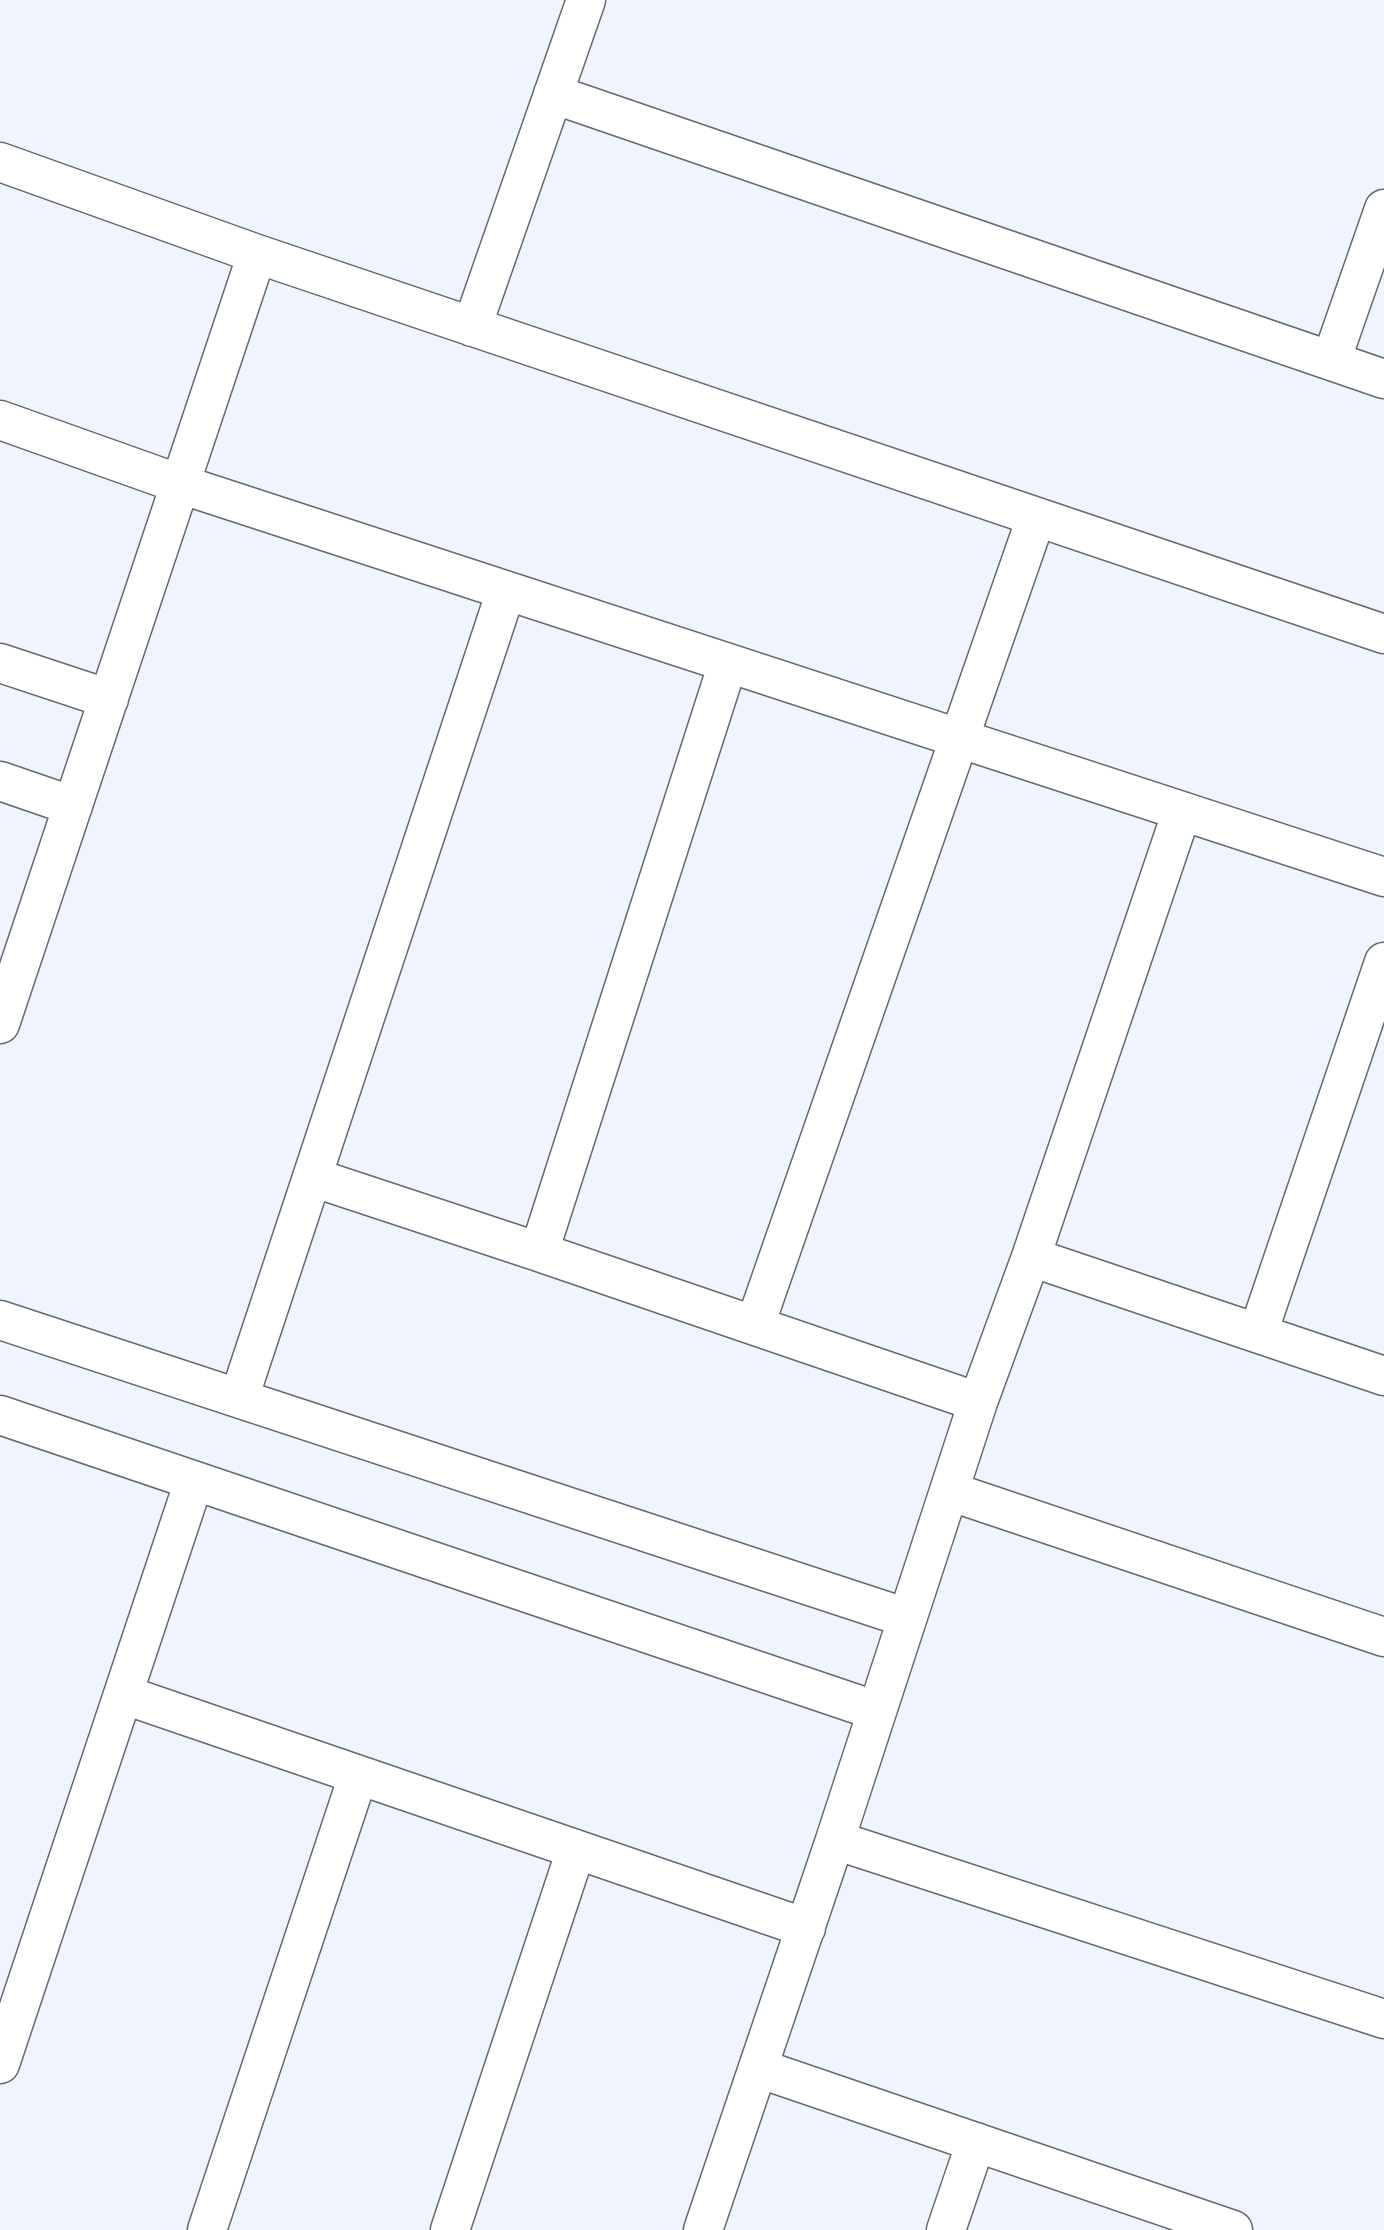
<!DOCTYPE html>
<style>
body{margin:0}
canvas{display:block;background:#f0f5fd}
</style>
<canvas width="1384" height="2230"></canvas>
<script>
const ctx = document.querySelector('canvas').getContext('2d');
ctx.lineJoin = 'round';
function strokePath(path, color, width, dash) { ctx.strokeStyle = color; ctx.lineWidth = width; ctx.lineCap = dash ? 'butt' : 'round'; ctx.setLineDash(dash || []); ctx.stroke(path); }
const minor = new Path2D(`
 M553 94 1384 379
 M0 162 257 254 1384 634
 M472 327 586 0
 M1331 361 1384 209
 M0 420 180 484 1384 877
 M0 663 109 699
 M728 663 539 1252 978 1402
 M0 781 73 806
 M1182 811 1031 1257 1384 1376
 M0 1024 257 254
 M312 1177 539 1252
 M1031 1257 978 1402 835 1840 1384 2019
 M0 1320 907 1618
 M755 1325 1036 518
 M1258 1333 1384 962
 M239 1398 506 591
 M0 1415 877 1711
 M949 1491 1384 1637
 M125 1695 806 1928
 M0 2064 194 1481
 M758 2068 1233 2230
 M207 2230 358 1776
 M450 2230 576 1850
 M703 2230 835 1840
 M946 2230 976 2142`);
strokePath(minor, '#646a72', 41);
strokePath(minor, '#fff', 38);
</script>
